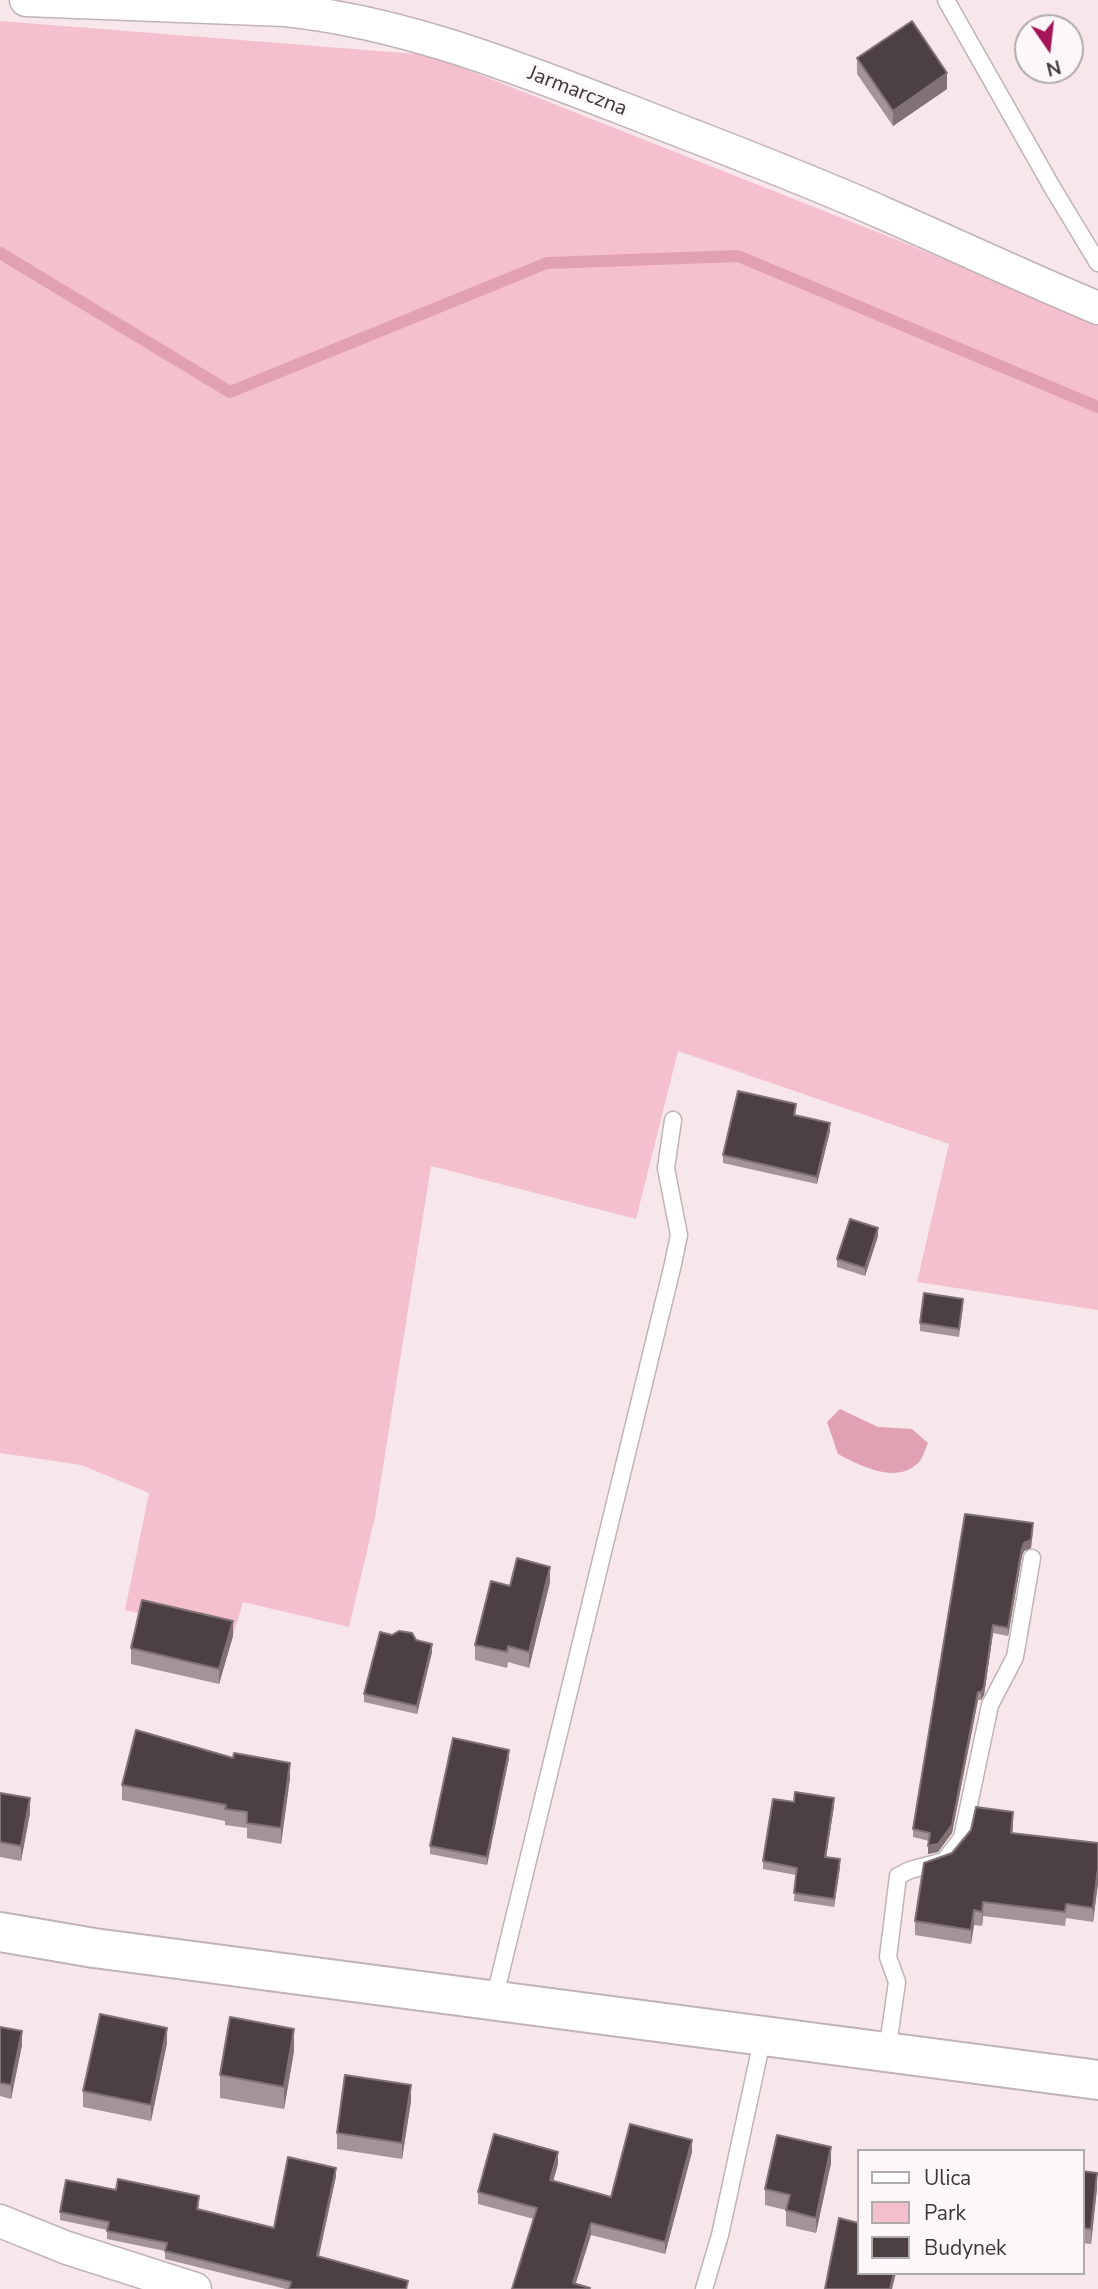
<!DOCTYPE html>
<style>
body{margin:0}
#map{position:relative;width:1098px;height:2289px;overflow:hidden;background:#f7e7eb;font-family:"Nunito Sans",sans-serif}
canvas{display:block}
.legend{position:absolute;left:857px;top:2149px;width:228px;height:126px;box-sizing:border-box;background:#fef7f9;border:2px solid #b1aaac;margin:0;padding:9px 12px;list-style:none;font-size:21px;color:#3d3738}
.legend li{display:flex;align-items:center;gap:14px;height:35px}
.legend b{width:35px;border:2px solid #b1aaac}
.north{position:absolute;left:1014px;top:14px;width:70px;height:70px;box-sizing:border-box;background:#fef7f9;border:2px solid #b1aaac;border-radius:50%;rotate:166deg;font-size:19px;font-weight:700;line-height:28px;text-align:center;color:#3d3738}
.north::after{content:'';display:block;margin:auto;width:24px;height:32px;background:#a41456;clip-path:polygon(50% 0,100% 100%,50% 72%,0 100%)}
</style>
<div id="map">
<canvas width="1098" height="2289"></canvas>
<ul class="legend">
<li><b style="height:9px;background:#fff"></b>Ulica</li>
<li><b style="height:19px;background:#f4c0ce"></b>Park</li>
<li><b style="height:19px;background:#4d4043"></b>Budynek</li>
</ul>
<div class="north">N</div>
</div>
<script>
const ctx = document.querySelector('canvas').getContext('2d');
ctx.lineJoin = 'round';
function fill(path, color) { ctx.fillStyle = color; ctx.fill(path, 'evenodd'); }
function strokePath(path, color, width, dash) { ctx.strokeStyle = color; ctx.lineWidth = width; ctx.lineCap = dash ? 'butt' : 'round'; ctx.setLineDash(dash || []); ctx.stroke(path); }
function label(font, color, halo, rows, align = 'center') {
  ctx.font = font + ' "Nunito Sans",sans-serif'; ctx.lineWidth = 7; ctx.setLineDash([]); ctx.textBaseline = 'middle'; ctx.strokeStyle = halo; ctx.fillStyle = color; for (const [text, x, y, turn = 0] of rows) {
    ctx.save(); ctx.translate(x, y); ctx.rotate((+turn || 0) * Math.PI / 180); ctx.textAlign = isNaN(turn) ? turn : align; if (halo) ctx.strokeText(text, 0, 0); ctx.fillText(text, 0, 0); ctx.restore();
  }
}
fill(new Path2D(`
 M0 21 430 55 900 241 1098 324V1310L917 1282 949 1144 678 1051 636 1219 431 1166 375 1517 349 1627 243 1602 233 1636 125 1610 149 1493 81 1465 0 1453Z`), '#f4c0ce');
fill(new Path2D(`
 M840 1409 878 1427 912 1429 928 1443C925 1449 923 1459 918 1463 896 1485 859 1465 838 1454L827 1422Z`), '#e2a1b3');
strokePath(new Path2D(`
 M0 253 230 392 547 263 738 256 1098 407`), '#e2a1b3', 12);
const lane = new Path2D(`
 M946 0 1052 187 1098 263
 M494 2000 673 1264 679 1235 666 1168 673 1120
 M887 2052 897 1982 888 1957 898 1876 910 1870 944 1861 962 1838 990 1705 1015 1657 1032 1558
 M704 2289 720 2235 763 2036`);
const street = new Path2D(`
 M26 0 285 10C401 22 510 65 619 107 708 142 798 175 885 214 956 245 1026 278 1098 308
 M0 2221 67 2248 195 2289`);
const secondary = new Path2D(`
 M0 1932 94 1948 1098 2080`);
strokePath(lane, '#c1b2b6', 19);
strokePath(street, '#c1b2b6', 35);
strokePath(secondary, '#c1b2b6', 42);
strokePath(lane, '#fff', 16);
strokePath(street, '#fff', 32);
strokePath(secondary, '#fff', 38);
fill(new Path2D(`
 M857 58 947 89 893 126 857 74Z
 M796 1112 795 1115 830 1131 817 1184 723 1163V1155Z
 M878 1236 865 1276 837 1267V1259Z
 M963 1307 959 1337 920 1331V1323Z
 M965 1514 1033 1531 1031 1548 1024 1551 1022 1556 1008 1636 993 1633 984 1695 981 1700H978L952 1833 938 1852 928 1854 929 1841 913 1837V1829Z
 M550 1582 529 1668 508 1662 507 1668 475 1660V1645L510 1586Z
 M392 1635 416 1640 432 1652 417 1714 364 1702V1694Z
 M233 1636 219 1684 131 1664V1648Z
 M509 1758 487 1865 430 1854V1846Z
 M290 1778 281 1844 247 1838V1828L225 1825V1821L122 1800V1785Z
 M0 1793 30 1813 21 1861 0 1857Z
 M794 1802 834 1806 826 1857 840 1867 834 1907 794 1901 796 1875 763 1869V1861Z
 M1013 1826 1012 1833 1098 1843V1883L1093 1922 1066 1918 1065 1926 983 1916 982 1926 974 1925 971 1944 915 1935V1921L952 1853Z
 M0 2027 22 2045 11 2099 0 2096Z
 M167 2043 151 2121 83 2107V2091Z
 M294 2051 284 2109 220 2098V2075Z
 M411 2101 402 2159 337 2149V2133Z
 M692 2152 665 2254 591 2235 512 2289 534 2219 478 2204V2192L558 2164 553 2181 611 2197Z
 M831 2163 816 2233 786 2226V2210L765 2205V2189Z
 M1082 2171 1097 2188 1091 2244 1082 2243Z
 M336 2176 319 2256 408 2289H286L165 2259V2251L107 2239V2230L60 2220V2212L116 2190 199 2204 198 2209 274 2228Z`), '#a29497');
fill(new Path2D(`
 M947 73V89L893 126V111Z
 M830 1123V1131L817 1184V1177Z
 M878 1228V1236L865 1276V1268Z
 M1033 1523 1031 1548 1024 1551 1022 1556 1008 1636V1628L1022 1548Z
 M550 1567V1582L529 1668V1652Z
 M233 1621V1636L219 1684V1669Z
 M993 1625V1633L984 1695 981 1700V1692Z
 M432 1644V1652L417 1714V1706Z
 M978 1692V1700L952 1833 938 1852 928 1854V1846Z
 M509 1750V1758L487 1865V1857Z
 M290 1763V1778L281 1844V1828Z
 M30 1798V1813L21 1861V1846Z
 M834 1798V1806L825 1865V1857Z
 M1013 1812V1826L1011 1847V1833Z
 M840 1859V1867L834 1907V1899Z
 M1098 1868V1883L1093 1922V1908Z
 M983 1902V1916L982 1926V1912Z
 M974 1910V1925L971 1944V1930Z
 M167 2028V2043L151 2121V2105Z
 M294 2029V2051L284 2109V2087Z
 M22 2031V2045L11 2099V2085Z
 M411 2085V2101L402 2159V2143Z
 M692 2140V2152L665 2254V2242Z
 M831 2147V2163L816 2233V2218Z
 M558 2152V2164L550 2192V2180Z
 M336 2168V2176L317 2264V2256Z
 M1097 2173V2188L1091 2244V2229Z
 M591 2223V2235L574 2289 573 2283Z
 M894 2273H896L892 2289H890Z`), '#807275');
const building = new Path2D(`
 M912 21 947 73 893 111 857 58Z
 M738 1091 796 1104 794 1115 830 1123 817 1177 723 1155Z
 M850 1219 878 1228 865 1268 837 1259Z
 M924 1293 963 1299 959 1329 920 1323Z
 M965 1514 1033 1523 1031 1540 1024 1543 1022 1548 1008 1628 993 1625 984 1687 981 1692H978L952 1825 938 1844 928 1846 930 1833 913 1829Z
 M517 1558 550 1567 529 1652 508 1646 507 1652 475 1645 491 1581 510 1586Z
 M142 1600 233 1621 219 1669 131 1648Z
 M399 1631 412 1633 416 1640 432 1644 417 1706 364 1694 380 1632 392 1635Z
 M136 1730 233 1758 234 1753 290 1763 281 1828 247 1823V1812L225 1809 226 1805 122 1785Z
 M453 1738 509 1750 487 1857 430 1846Z
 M795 1792 834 1798 825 1857 840 1859 834 1899 794 1893 797 1868 763 1861 773 1799 794 1802Z
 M0 1793 30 1798 21 1846 0 1842Z
 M976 1807 1013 1812 1011 1833 1098 1843V1868L1093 1908 1066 1904 1065 1912 983 1902 982 1912 974 1910 971 1930 915 1921 924 1863 952 1853 971 1830Z
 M100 2014 167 2028 151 2105 83 2091Z
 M230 2017 294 2029 284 2087 220 2075Z
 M0 2027 22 2031 11 2085 0 2083Z
 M345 2075 411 2085 402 2143 337 2133Z
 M630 2124 692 2140 665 2242 591 2223 573 2283 590 2288 589 2289H512L537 2208 478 2192 494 2134 558 2152 550 2180 611 2197Z
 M777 2135 831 2147 816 2218 786 2210 790 2195 765 2189Z
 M288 2157 336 2168 317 2256 408 2281 406 2289H289L291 2282 165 2251 167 2243 107 2231 109 2222 60 2212 66 2180 116 2190 118 2179 199 2196 197 2209 274 2228Z
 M1082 2171 1097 2173 1091 2229 1082 2228Z
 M839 2218 858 2223V2273H894L890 2289H825Z`);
fill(building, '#4d4043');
strokePath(building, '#807275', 2);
label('21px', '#3d3738', '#fef7f9', [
 ["Jarmarczna",577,92,21]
]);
</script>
